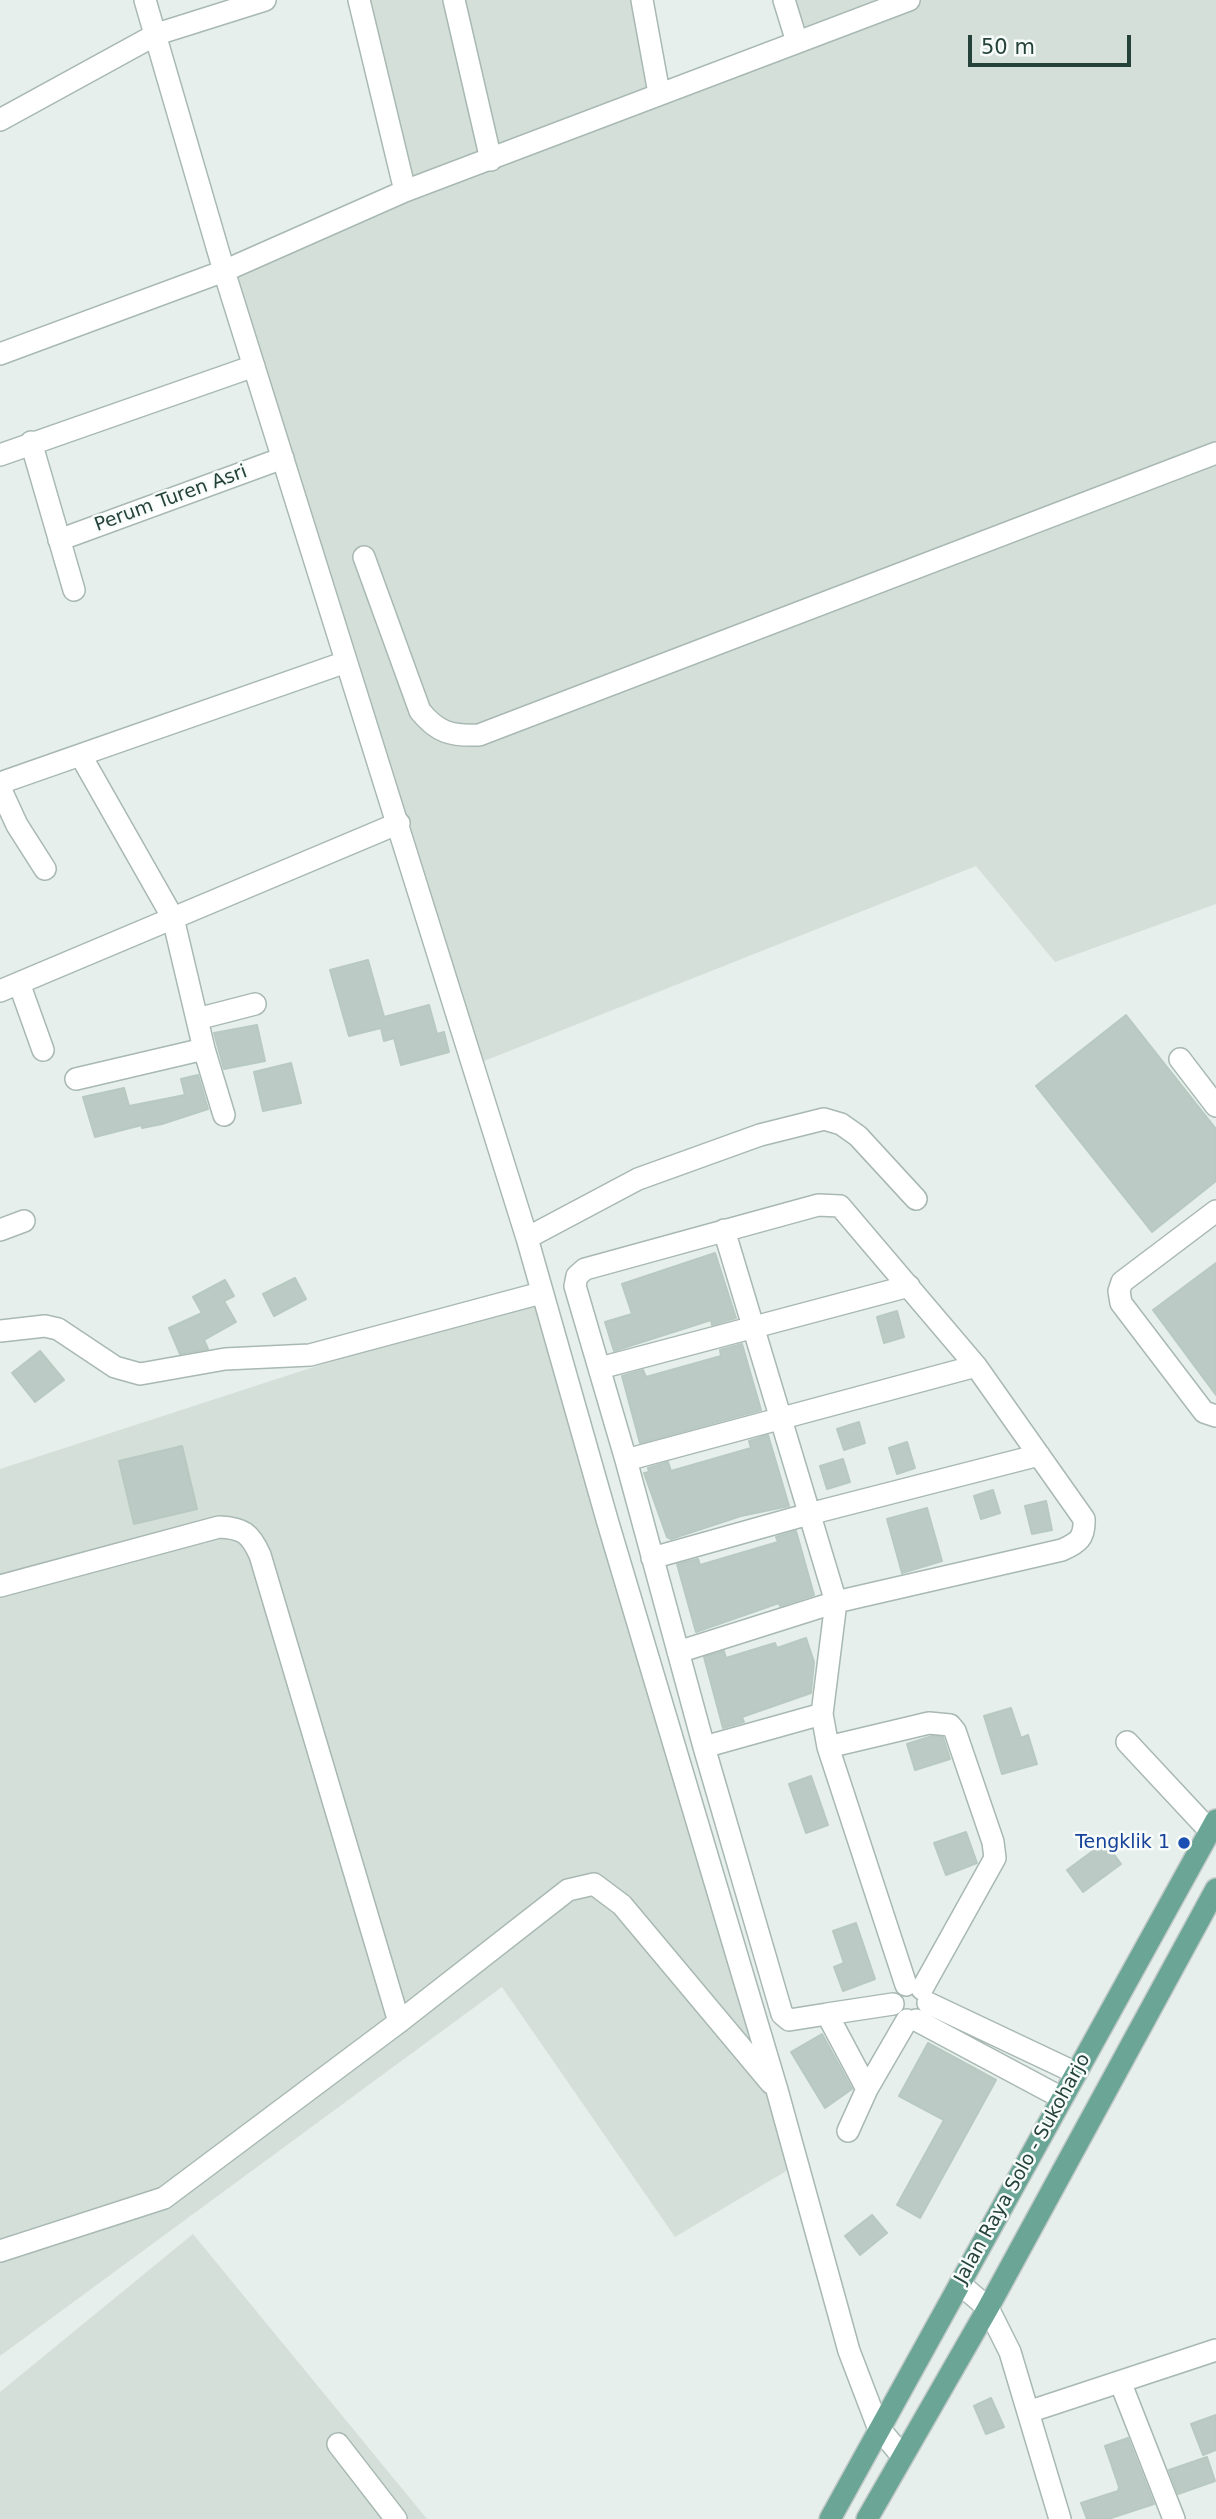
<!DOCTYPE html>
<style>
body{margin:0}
#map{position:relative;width:1216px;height:2519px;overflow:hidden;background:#e6efeb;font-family:"DejaVu Sans",sans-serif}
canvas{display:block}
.scale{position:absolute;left:968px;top:35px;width:163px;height:32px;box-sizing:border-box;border:4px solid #24423a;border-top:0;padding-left:9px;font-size:21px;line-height:24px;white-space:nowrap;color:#24423a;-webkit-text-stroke:5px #f7fbf9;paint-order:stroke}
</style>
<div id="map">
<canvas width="1216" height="2519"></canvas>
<div class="scale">50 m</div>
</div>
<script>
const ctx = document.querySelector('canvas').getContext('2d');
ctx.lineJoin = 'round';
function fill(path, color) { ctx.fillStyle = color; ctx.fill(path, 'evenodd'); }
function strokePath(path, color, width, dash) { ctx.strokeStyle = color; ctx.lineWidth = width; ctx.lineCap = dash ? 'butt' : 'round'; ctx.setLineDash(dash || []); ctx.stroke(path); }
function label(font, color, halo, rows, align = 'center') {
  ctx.font = font + ' "DejaVu Sans",sans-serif'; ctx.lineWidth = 5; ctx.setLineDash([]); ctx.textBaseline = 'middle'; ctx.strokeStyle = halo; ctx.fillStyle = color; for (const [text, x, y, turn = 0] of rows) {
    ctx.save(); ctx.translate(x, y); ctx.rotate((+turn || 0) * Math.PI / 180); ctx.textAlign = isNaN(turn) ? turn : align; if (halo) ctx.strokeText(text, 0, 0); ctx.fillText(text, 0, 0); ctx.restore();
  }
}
fill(new Path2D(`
 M362 0H642L659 93 797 42 781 0H1216V904L1055 962 976 866 474 1065 224 271 405 191Z
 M541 1293 798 2164 675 2237 502 1987 0 2356V1469Z
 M193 2234 427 2519H0V2392Z`), '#d4dfda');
const building = new Path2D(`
 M368 960 384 1017 429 1005 437 1034 444 1032 449 1052 401 1065 394 1038 384 1041 381 1028 349 1036 330 970Z
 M1126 1015 1216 1129V1181L1152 1232 1036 1086Z
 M257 1025 265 1061 224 1069 214 1033Z
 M291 1063 301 1103 263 1111 254 1072Z
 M198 1075 208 1109 162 1124 142 1128V1125L95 1137 83 1097 124 1088 129 1106 185 1095 181 1079Z
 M715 1253 736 1318 712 1325 711 1320 614 1351 605 1322 632 1314 622 1284Z
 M1216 1263V1395L1153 1310Z
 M295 1278 306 1299 274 1316 263 1294Z
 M225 1280 234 1296 224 1301 236 1322 204 1340 208 1349 180 1354 169 1328 202 1313 193 1297Z
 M897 1311 904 1337 884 1343 877 1317Z
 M742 1344 761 1410 640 1443 622 1376 643 1370 646 1377 721 1356 720 1350Z
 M40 1351 64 1380 35 1402 12 1373Z
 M859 1422 865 1443 844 1450 837 1429Z
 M768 1435 789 1506 741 1516 671 1539 667 1537 644 1473 649 1472 648 1468 668 1462 671 1471 751 1448 749 1441Z
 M907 1442 915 1468 897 1474 889 1448Z
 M182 1446 197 1509 134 1524 119 1461Z
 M843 1459 850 1482 827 1489 820 1466Z
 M993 1490 1000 1513 981 1519 974 1496Z
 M1046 1501 1052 1530 1032 1534 1025 1506Z
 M927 1508 942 1561 902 1573 887 1519Z
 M796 1531 814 1595 780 1606 779 1603 696 1632 677 1564 698 1559 700 1565 778 1542 776 1537Z
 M806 1638 814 1662 811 1693 742 1717 744 1722 723 1728 704 1657 724 1651 726 1658 775 1643 777 1648Z
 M1011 1708 1021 1738 1028 1735 1037 1764 1002 1774 984 1716Z
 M932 1736 943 1737 950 1759 915 1770 907 1744Z
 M811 1776 828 1825 806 1833 789 1784Z
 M966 1832 977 1863 946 1875 934 1843Z
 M1105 1842 1121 1864 1083 1892 1067 1870Z
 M856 1923 875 1979 843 1991 834 1967 844 1963 833 1931Z
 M822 2034 852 2089 825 2108 791 2052Z
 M928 2043 996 2080 920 2218 897 2205 944 2120 899 2096Z
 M872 2215 887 2233 860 2255 845 2236Z
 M991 2398 1004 2427 986 2434 974 2406Z
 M1216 2415V2450L1203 2455 1191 2424Z
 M1128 2438 1154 2504 1108 2519H1087L1081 2503 1118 2491 1119 2487 1105 2446Z
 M1207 2457 1215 2481 1178 2494 1169 2470Z`);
fill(building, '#bbcac4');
strokePath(building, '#b8c9c2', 2);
const minor = new Path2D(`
 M145 0 224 271 527 1238 608 1523 777 2090 849 2351 878 2427 902 2456
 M359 0 405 191
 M454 0 491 160
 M642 0 659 93
 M784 0 797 42
 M0 120 157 34 265 0
 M0 354 224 271 405 191 909 0
 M31 442 74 590
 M0 455 254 366
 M59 540 283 458
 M364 557 420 711C438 733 451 736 479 735L1216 453
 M81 756 173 918 204 1049 224 1115
 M0 783 346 662
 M0 788 17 825 45 869
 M19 983 43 1050
 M0 991 399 823
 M197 1019 255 1004
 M1180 1059 1216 1106
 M76 1079 204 1049
 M1216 1211 1122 1282 1119 1291 1121 1303 1204 1412 1216 1416
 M0 1230 24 1221
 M724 1230 836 1602 822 1714 828 1747 906 1985
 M527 1238 638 1179 760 1135 824 1119 841 1124 858 1136 916 1199
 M0 1331 45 1326 58 1329 115 1367 140 1374 225 1359 310 1355 541 1293
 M600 1368 909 1286
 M626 1460 704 1747 782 2014 789 2020 827 2014
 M652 1558 809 1514 1039 1455
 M0 1586 219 1527C243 1528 250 1533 260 1555L399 2022
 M678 1652 836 1602 1062 1550C1078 1543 1085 1538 1084 1519L976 1366 840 1206 818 1205 585 1269 577 1276 575 1286 626 1460 976 1366
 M1127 1742 1210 1831
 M704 1747 822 1714
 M828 1747 929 1723 950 1725 955 1731 993 1842 995 1858 922 1989
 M928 2003 1076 2073
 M916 2020 1062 2098
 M867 2089 827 2014 893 2004
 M848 2131 867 2089 907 2020
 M0 2251 164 2198 399 2022 568 1890 594 1884 622 1905 771 2083
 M960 2284 988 2308 1010 2352 1060 2519
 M1121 2384 1174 2519
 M1028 2412 1216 2350
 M338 2444 396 2519`);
const major = new Path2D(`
 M830 2519 1216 1820
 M867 2519 988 2308 1216 1889`);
strokePath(minor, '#a8b8b2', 24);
strokePath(major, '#c2cac8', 24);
strokePath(minor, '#fff', 21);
strokePath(major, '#6aa596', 21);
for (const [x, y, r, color] of [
 [1184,1843,7,"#1a4fb4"]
]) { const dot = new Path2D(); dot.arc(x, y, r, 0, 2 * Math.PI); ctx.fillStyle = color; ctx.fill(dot); strokePath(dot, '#f7fbf9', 2.5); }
label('19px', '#24423a', '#f7fbf9', [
 ["Perum Turen Asri",171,499,-20],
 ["Jalan Raya Solo - Sukoharjo",1023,2169,-61]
]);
label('19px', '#164399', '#f7fbf9', [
 ["Tengklik 1",1170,1843]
], 'right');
</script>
